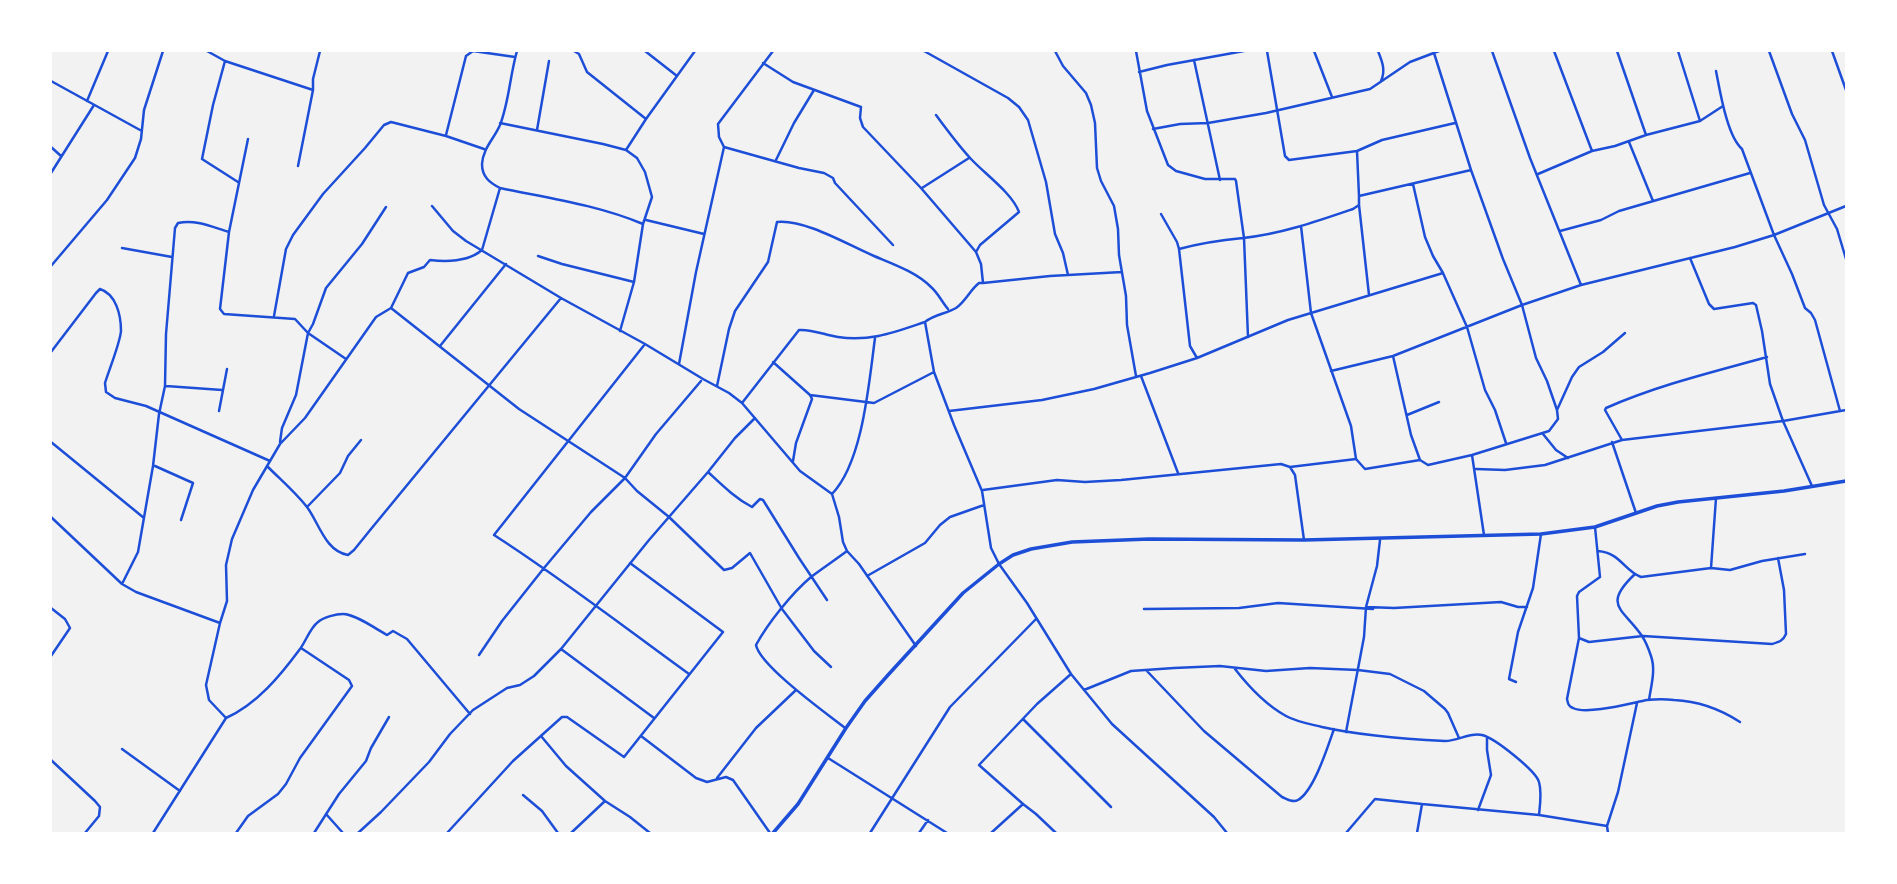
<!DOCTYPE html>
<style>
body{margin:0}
#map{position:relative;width:1897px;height:884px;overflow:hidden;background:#f2f2f2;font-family:Jost,sans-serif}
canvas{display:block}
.frame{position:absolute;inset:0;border:52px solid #fff;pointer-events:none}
</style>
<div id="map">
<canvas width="1897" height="884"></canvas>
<div class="frame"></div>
</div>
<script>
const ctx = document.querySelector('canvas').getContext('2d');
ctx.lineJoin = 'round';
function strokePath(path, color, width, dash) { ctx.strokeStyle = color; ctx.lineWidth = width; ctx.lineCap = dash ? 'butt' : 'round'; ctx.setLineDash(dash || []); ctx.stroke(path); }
strokePath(new Path2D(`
 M207 51 225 61 313 90
 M517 51C510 75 509 102 500 125 494 139 483 148 482 164 482 177 490 183 500 188 548 198 598 205 643 224
 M574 51 579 54 587 72 646 119
 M645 51 677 76
 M924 51 1008 98 1019 107 1028 120 1046 182 1055 234 1063 253 1068 275
 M1055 51 1063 66 1086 93 1091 105 1095 123 1097 168 1101 181 1114 206 1118 229 1119 255 1126 296 1127 325 1136 376
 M1136 51 1147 111 1168 165 1176 171 1205 179H1235L1236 181 1244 238 1248 337
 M1267 51 1285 156 1289 160 1357 151 1382 140 1455 123
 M1314 51 1332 97
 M1378 51C1382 61 1386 70 1381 81
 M1492 51 1530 158 1581 285
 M1554 51 1592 151
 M1617 51 1646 135
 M1678 51 1700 121
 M1769 51 1792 114 1805 140 1824 205 1837 229 1846 259
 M1832 51 1846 90
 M1194 60 1220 180
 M225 61 213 105 202 159 238 182
 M763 63 793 82 861 107 860 118 863 127 921 188 976 252
 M1716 71C1720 91 1727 136 1742 149L1774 235 1792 274 1805 308 1811 313 1815 320 1840 411
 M1139 72 1167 65 1244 51
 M51 81 140 130
 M87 101 108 51
 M936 115C947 130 958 145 971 159 985 174 1012 193 1019 212L980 245 976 252 981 264 983 283H979C970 290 966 301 956 308 946 314 935 314 925 322L934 372 954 425 982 491 991 548 999 564 1027 603 1071 674 1112 724 1214 817 1227 833
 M500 123 603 144 626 150 637 158 645 172 652 197 643 224 634 282 620 331
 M1153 129 1180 124 1208 123 1266 113 1370 89 1410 62 1439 51
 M537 130 549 61
 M446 135 466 56 473 51 515 57
 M248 139 229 232 220 309 224 314 295 319 308 333 346 359
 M1629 142 1653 201
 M51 147 61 156
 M724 147 799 168 824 173 833 178 835 183 893 245
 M626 150 646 119 695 51
 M1357 151 1359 196
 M776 160 794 123 814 90
 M298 166 313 90V79L320 51
 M51 173 94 105
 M1538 174 1592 151 1615 146 1646 135 1700 121 1723 106
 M1413 184 1425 237 1433 256 1443 273 1467 327 1485 390 1495 410 1506 443
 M922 188 969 158
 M1359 205 1369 295
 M432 206 453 231 466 241 561 298 645 344 703 379 729 393 742 403 800 471 832 494 839 517 843 542 847 551 859 564 916 646
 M1161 214 1177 242 1179 249 1190 346 1197 358
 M646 220 704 234
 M1301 226 1311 313 1351 426 1356 459 1365 469 1420 460
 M1560 231 1601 220 1619 211 1750 173
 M122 248 172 257
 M1179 249C1201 243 1222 240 1243 238 1281 234 1318 221 1353 209L1359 205V196L1471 170
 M538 256 562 264 634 282
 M1690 258 1709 304 1714 309 1753 303 1756 305 1762 331 1770 384 1783 421 1812 486
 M51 266 107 200 135 158 141 139 144 110 163 51
 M983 283 1050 276 1122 272
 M391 308 519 409 625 478 637 491 669 517 724 570 732 568 750 553 782 609 814 651 831 667
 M274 316 286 249 293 235 323 194 365 148 384 125 391 122 446 136 484 149
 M645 344 494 535C561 578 624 627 689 674
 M440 346 506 264
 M51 352 96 293 100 289C116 294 121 315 121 331 120 343 109 370 105 383L106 392 115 398 146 406 270 461
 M1393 356 1411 435 1420 460 1428 465 1472 455 1549 431 1558 419 1557 410 1547 381 1536 358 1522 305 1503 259 1471 170 1434 53
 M773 362 810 395 812 399 796 443 793 461
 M679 364 696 272 724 147 719 137 718 124 773 51
 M1331 371 1393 356 1522 305 1581 285 1735 247 1774 235 1846 206
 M1141 376 1178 473
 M166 386 222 390
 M717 386 729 329 735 311 768 262 777 222C805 219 848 245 874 256 893 264 916 272 931 287 938 293 942 302 948 309
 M810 395 874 403 934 372
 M742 403 799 330C812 329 825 335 838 337 870 342 895 332 925 322
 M1557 410 1572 377 1579 367 1603 352 1625 333
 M219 411 227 369
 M949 411 1042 400 1094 389 1150 373 1197 358 1288 320 1443 273
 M1407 415 1439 402
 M1543 434 1556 450 1568 458
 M1622 440 1605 410 1606 408C1658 385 1713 372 1767 357
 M51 442 144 518
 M280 442 282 428 296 395 308 333 313 324 326 288 362 244 386 207
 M1612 442 1636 513
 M1472 455 1484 535
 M155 466 193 483 181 520
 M268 467C281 480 295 492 307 507 319 523 325 551 348 555L354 550 371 529 561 298
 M1290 467 1356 459
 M1476 469 1505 470 1545 465 1622 440 1783 421 1846 410
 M708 472C722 485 735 498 752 507L760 499 763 500 799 558 827 600
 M983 490 1057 480 1085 482 1121 480 1281 464 1290 467 1295 475 1304 540
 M832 494C863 462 869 382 875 338
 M307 507 340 473 348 456 361 440
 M51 517 122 584 136 592 220 623
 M1595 527 1600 577 1579 592 1577 596 1579 638 1567 699C1568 703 1568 706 1573 708 1587 715 1631 703 1647 700 1656 699 1666 699 1674 700 1698 701 1720 709 1740 722
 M1598 551C1621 553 1624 571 1641 577L1711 568 1730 570 1762 561 1805 554
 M1711 568 1716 498
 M1635 574C1601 606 1624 609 1642 636 1646 642 1649 650 1651 656 1656 670 1651 686 1649 700
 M867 576 925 543 940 525 950 517 984 505
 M122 584 138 552 153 466 159 414 165 386 166 334 175 228 178 223C196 219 212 227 229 232
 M1367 607 1394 608 1501 602 1518 607H1527
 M51 608 65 619 70 628 51 656
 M1144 609 1239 608 1278 603 1373 609
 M1579 638 1589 642 1643 636 1772 644C1779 642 1783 641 1786 634L1784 590 1778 558
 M561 649 654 718
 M479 655 502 621 544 568 591 512 625 478 656 434 701 381
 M1235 669C1249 687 1266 705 1286 716 1297 722 1310 724 1322 727 1362 736 1405 739 1445 741 1458 741 1470 732 1482 735 1495 738 1536 771 1539 782 1542 792 1540 805 1539 815
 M1146 670 1204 731 1282 797C1287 799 1293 803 1298 800 1314 791 1328 746 1334 729
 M1516 682 1509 679 1518 632 1533 588 1541 534
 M1084 690 1131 671 1174 668 1220 666 1266 671 1310 668 1358 670 1390 674 1424 691 1445 709 1448 713 1459 738
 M226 718 209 700 206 685 220 623 227 601 226 565 232 539 253 490 280 444 305 418 376 317 391 308 408 273 424 267 430 260C448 262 468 262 482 250L500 188
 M1023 719 1111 807
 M845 728C826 713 760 666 756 645 768 623 792 593 811 577 823 568 835 560 847 551
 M1346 732 1364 637 1366 607 1377 566 1380 540
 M541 736 566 766 605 801 630 817 650 833
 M641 736 696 778 707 782 726 777 733 780 770 833
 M122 749 180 791
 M828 758 947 833
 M51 760 95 801 100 807 99 816 85 833
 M717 778 756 728 796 690
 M523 795 542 811 558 833
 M1023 804 979 765 1037 704 1071 674
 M1478 810 1491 775 1487 750V737
 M326 814 343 833
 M153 833 226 718C257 704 280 676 300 649 306 641 310 628 318 622 324 617 336 614 343 614 355 614 376 629 387 635L393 631 407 639 470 714
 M236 833 248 816 278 794 286 784 300 758 352 686 349 680 301 648
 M314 833 339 794 366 761 371 748 389 717
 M358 833 381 812 429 762 450 734 473 710 507 688 520 685 534 676 561 649 649 540 708 472 735 438 755 418
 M447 833 513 761 562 717H567L624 757 723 632 630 563
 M571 833 605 801
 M870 833 950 707 1036 619
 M919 833 928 820
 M991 833 1023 804 1036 814 1056 833
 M1346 833 1375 799 1422 804
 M1417 833 1422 804 1539 815 1607 826
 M1608 833 1607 826 1618 792 1637 703`), '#1d4ed8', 2.5);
strokePath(new Path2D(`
 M773 833 798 804 846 728 865 701 888 675 963 593 999 564 1013 555 1031 549 1072 542 1149 539 1304 540 1541 534 1595 527 1657 506 1678 502 1784 491 1846 481`), '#1d4ed8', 3.5);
</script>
